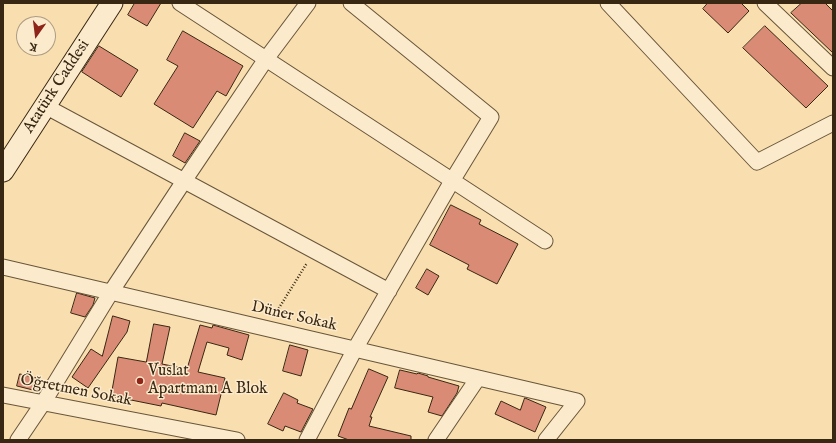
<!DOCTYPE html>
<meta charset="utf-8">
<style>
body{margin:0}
#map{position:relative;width:836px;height:443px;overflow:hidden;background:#f9dfb0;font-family:"IM FELL English",serif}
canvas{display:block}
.frame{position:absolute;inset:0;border:4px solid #382712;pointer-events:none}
.north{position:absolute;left:16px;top:16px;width:40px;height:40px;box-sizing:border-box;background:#fbeacc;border:1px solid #ad9c82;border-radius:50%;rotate:194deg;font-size:11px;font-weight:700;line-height:16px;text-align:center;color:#382712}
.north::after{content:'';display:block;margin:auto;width:14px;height:18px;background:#8f2418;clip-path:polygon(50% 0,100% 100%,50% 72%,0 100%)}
</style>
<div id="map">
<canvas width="836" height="443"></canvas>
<div class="frame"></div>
<div class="north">K</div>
</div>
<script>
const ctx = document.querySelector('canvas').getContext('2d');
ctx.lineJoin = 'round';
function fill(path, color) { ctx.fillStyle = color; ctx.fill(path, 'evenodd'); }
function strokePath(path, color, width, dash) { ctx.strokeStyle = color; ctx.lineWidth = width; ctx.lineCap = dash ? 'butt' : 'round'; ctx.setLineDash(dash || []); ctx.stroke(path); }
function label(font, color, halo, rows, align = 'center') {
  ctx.font = font + ' "IM FELL English",serif'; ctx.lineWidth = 3; ctx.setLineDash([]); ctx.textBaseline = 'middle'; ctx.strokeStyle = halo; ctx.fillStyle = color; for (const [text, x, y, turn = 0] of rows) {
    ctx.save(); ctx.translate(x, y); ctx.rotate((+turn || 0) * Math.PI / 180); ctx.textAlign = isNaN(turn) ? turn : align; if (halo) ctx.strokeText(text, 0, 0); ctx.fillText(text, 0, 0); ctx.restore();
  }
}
const building = new Path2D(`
 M135 3H161L147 26 128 15Z
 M708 3H741L749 11 728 33 703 9Z
 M802 3H825L833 11V53L791 13Z
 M765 26 828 86 806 108 743 48Z
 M183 31 243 66 226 96 217 91 193 128 154 104 178 66 167 60Z
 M99 46 138 70 121 97 82 72Z
 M185 133 200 141 185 163 173 156Z
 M451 205 481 220 479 224 518 244 497 284 467 269 469 265 430 245Z
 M427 269 439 276 428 295 416 288Z
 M77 293 95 298 93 305 85 317 71 313Z
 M113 316 130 321 127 332 88 388 72 377 91 349 102 356Z
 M154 324 170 327 162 364 187 369 200 325 212 328 213 325 249 335 242 360 227 355 229 348 207 342 198 372 225 378 216 415 162 403 161 406 111 396 118 357 146 362Z
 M290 345 308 350 301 376 283 371Z
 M369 369 388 377 370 417H372L369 426 411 436V440H349L338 436 349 408 351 409Z
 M400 370 417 374 418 373 428 376V377L459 386 457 393 442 416 428 412 433 397 395 388Z
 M20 374 41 379 37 391 17 386Z
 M284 393 298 400 297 403 313 409 301 432 285 426 283 431 268 424Z
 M525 398 546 407 535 432 495 414 501 401 520 410Z`);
fill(building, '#da8b75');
strokePath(building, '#382712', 1);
const street = new Path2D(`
 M180 3 545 241
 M608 3 757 162 833 123
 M765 3 833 68
 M45 106 389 291
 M3 267 577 401 546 440
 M3 395 237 440
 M18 440 43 403 111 292 184 181 266 59 308 3
 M307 440 355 349 452 181 491 117 351 3
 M436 440 478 378`);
const secondary = new Path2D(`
 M3 171 112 3`);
strokePath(street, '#68553a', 17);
strokePath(secondary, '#382712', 23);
strokePath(new Path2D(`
 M274 316 307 263`), '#382712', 2.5, [1, 2]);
strokePath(street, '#fbeacc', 15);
strokePath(secondary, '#fbeacc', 21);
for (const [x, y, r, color] of [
 [140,381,4,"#8f2418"]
]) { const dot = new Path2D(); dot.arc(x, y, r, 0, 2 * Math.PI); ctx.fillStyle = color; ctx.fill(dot); strokePath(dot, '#fbeacc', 1.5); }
label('16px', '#382712', '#fbeacc', [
 ["Atatürk Caddesi",57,87,-57],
 ["Düner Sokak",294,317,13],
 ["Öğretmen Sokak",76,391,11]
]);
label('16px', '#382712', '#fbeacc', [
 ["Vuslat",148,372],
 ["Apartmanı A Blok",148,390]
], 'left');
</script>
